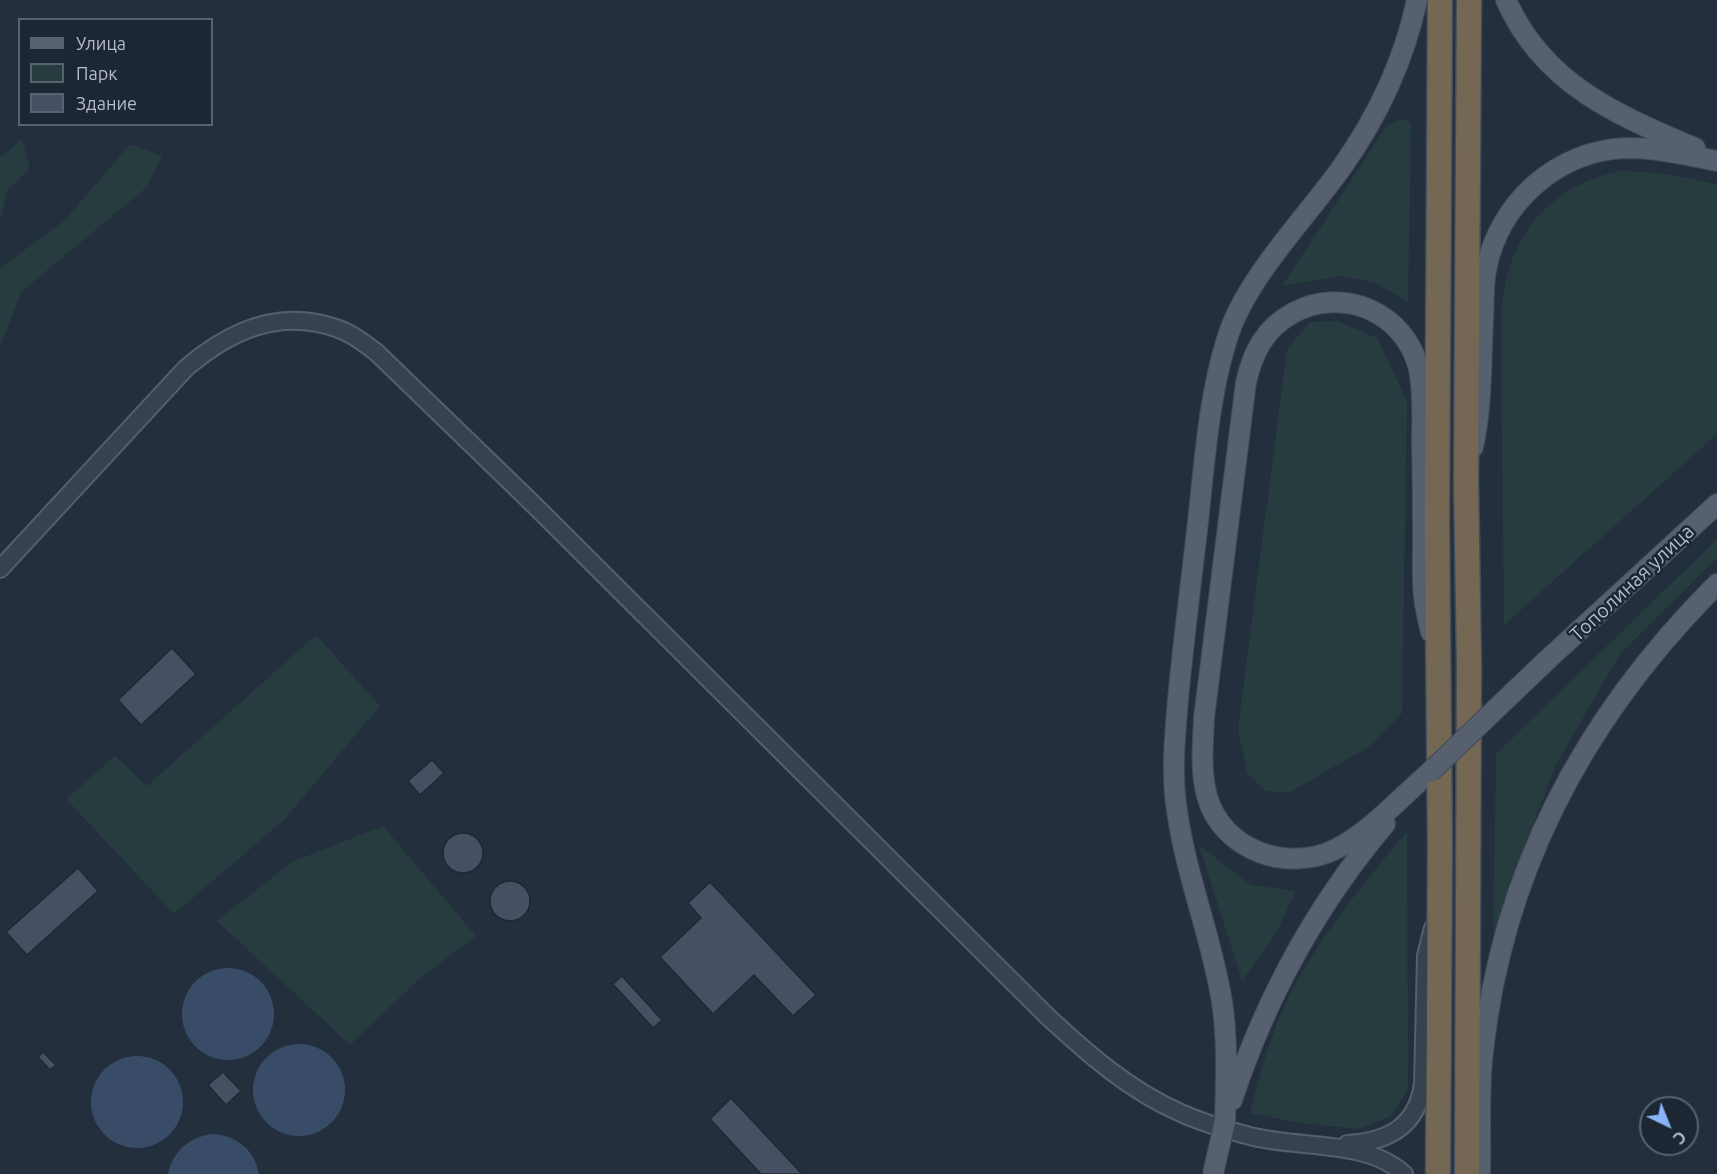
<!DOCTYPE html>
<meta charset="utf-8">
<style>
body{margin:0}
#map{position:relative;width:1717px;height:1174px;overflow:hidden;background:#242f3e;font-family:Ubuntu,sans-serif}
canvas{display:block}
.legend{position:absolute;left:18px;top:18px;width:195px;height:108px;box-sizing:border-box;background:#1d2633;border:2px solid #59626f;margin:0;padding:8px 10px;list-style:none;font-size:18px;color:#b4bcc9}
.legend li{display:flex;align-items:center;gap:12px;height:30px}
.legend b{width:30px;border:2px solid #59626f}
.north{position:absolute;left:1639px;top:1096px;width:60px;height:60px;box-sizing:border-box;background:#1d2633;border:2px solid #59626f;border-radius:50%;rotate:137deg;font-size:16px;font-weight:700;line-height:24px;text-align:center;color:#b4bcc9}
.north::after{content:'';display:block;margin:auto;width:21px;height:27px;background:#8ab4f8;clip-path:polygon(50% 0,100% 100%,50% 72%,0 100%)}
</style>
<div id="map">
<canvas width="1717" height="1174"></canvas>
<ul class="legend">
<li><b style="height:8px;background:#56606e"></b>Улица</li>
<li><b style="height:16px;background:#263c3f"></b>Парк</li>
<li><b style="height:16px;background:#455162"></b>Здание</li>
</ul>
<div class="north">С</div>
</div>
<script>
const ctx = document.querySelector('canvas').getContext('2d');
ctx.lineJoin = 'round';
function fill(path, color) { ctx.fillStyle = color; ctx.fill(path, 'evenodd'); }
function strokePath(path, color, width, dash) { ctx.strokeStyle = color; ctx.lineWidth = width; ctx.lineCap = dash ? 'butt' : 'round'; ctx.setLineDash(dash || []); ctx.stroke(path); }
function label(font, color, halo, rows, align = 'center') {
  ctx.font = font + ' Ubuntu,sans-serif'; ctx.lineWidth = 5; ctx.setLineDash([]); ctx.textBaseline = 'middle'; ctx.strokeStyle = halo; ctx.fillStyle = color; for (const [text, x, y, turn = 0] of rows) {
    ctx.save(); ctx.translate(x, y); ctx.rotate((+turn || 0) * Math.PI / 180); ctx.textAlign = isNaN(turn) ? turn : align; if (halo) ctx.strokeText(text, 0, 0); ctx.fillText(text, 0, 0); ctx.restore();
  }
}
fill(new Path2D(`
 M1402 119 1411 123 1408 302 1376 283 1342 276 1282 286 1388 124Z
 M22 138 30 169 7 191 0 222V158Z
 M130 144 162 156 147 187 21 292 0 348V268L65 220Z
 M1619 171C1653 171 1684 176 1717 185V434L1504 625 1501 336C1502 324 1501 311 1503 299 1511 231 1552 186 1619 171Z
 M1337 321 1377 338 1407 401 1402 713 1370 746 1289 793 1266 791 1247 774 1238 728 1287 349 1310 322Z
 M1717 539V558L1620 654 1557 763 1507 892 1493 949 1496 754Z
 M316 635 380 706 284 820 174 914 66 799 115 756 147 786Z
 M383 826 476 936 418 980 350 1045 217 921 292 862Z
 M1407 832 1408 1089 1391 1116 1360 1129 1299 1123 1250 1113C1260 1073 1271 1033 1289 996 1320 936 1363 883 1407 832Z
 M1199 845 1251 885 1296 891 1275 935 1242 981Z`), '#263c3f');
fill(new Path2D(`
 M182 1014a46 46 0 1 1 92 0a46 46 0 1 1-92 0Z
 M253 1090a46 46 0 1 1 92 0a46 46 0 1 1-92 0Z
 M91 1102a46 46 0 1 1 92 0a46 46 0 1 1-92 0Z
 M214 1134C238 1136 255 1151 259 1174H168C173 1151 190 1136 214 1134Z`), '#394c67');
const building = new Path2D(`
 M172 648 196 674 141 725 118 700Z
 M432 760 444 773 420 795 408 781Z
 M443 853a20 20 0 1 1 40 0a20 20 0 1 1-40 0Z
 M78 868 98 891 27 955 6 932Z
 M490 901a20 20 0 1 1 40 0a20 20 0 1 1-40 0Z
 M710 882 816 995 793 1016 754 975 713 1014 660 957 701 918 688 903Z
 M622 976 662 1020 653 1028 613 984Z
 M43 1052 56 1065 50 1070 38 1057Z
 M223 1072 241 1091 226 1105 208 1085Z
 M731 1098 802 1174H761L710 1119Z`);
fill(building, '#455162');
strokePath(building, '#1f2835', 1.5);
const minor = new Path2D(`
 M0 569 186 368C229 331 279 308 336 328 351 333 364 343 376 352L529 500 1047 1016C1088 1054 1130 1091 1181 1113 1203 1123 1227 1130 1250 1136 1298 1149 1366 1139 1404 1174
 M1347 1144C1387 1142 1417 1127 1423 1084L1426 956 1433 928`);
const major = new Path2D(`
 M1506 0C1543 84 1617 115 1695 148
 M1473 447C1482 405 1481 362 1483 320 1484 303 1483 286 1486 270 1499 202 1558 150 1627 148 1657 148 1687 155 1717 161
 M1546 661 1717 504
 M1430 772C1401 797 1372 830 1338 848 1289 874 1222 851 1207 796 1200 770 1203 743 1204 718L1246 382C1253 352 1265 328 1293 313 1343 286 1405 312 1419 369 1424 394 1422 421 1422 446 1423 479 1423 513 1423 546 1423 562 1422 580 1424 596 1425 608 1428 620 1431 632
 M1232 1100C1266 997 1315 907 1385 824
 M1225 1121C1226 1081 1228 1042 1222 1002 1212 938 1186 876 1177 811 1171 774 1175 736 1178 699 1183 645 1190 592 1196 539 1204 474 1207 402 1227 339 1245 279 1306 218 1342 167 1378 116 1404 61 1417 0
 M1480 1174C1481 1134 1478 1091 1483 1051 1503 868 1588 713 1717 584`);
const highway = new Path2D(`
 M1438 1174 1440 847 1437 522 1440 0
 M1467 1174 1469 664 1466 482 1469 0`);
strokePath(minor, '#565f6c', 20);
strokePath(major, '#414a57', 22);
strokePath(highway, '#434c59', 27);
strokePath(minor, '#38414e', 16);
strokePath(major, '#56606e', 20);
strokePath(highway, '#746855', 24);
const majorBridge = new Path2D(`
 M1430 772 1546 661
 M1213 1174 1225 1121`);
strokePath(majorBridge, '#414a57', 22, []);
strokePath(majorBridge, '#56606e', 20);
label('20px', '#b4bcc9', '#1d2633', [
 ["Тополиная улица",1632,583,-43]
]);
</script>
